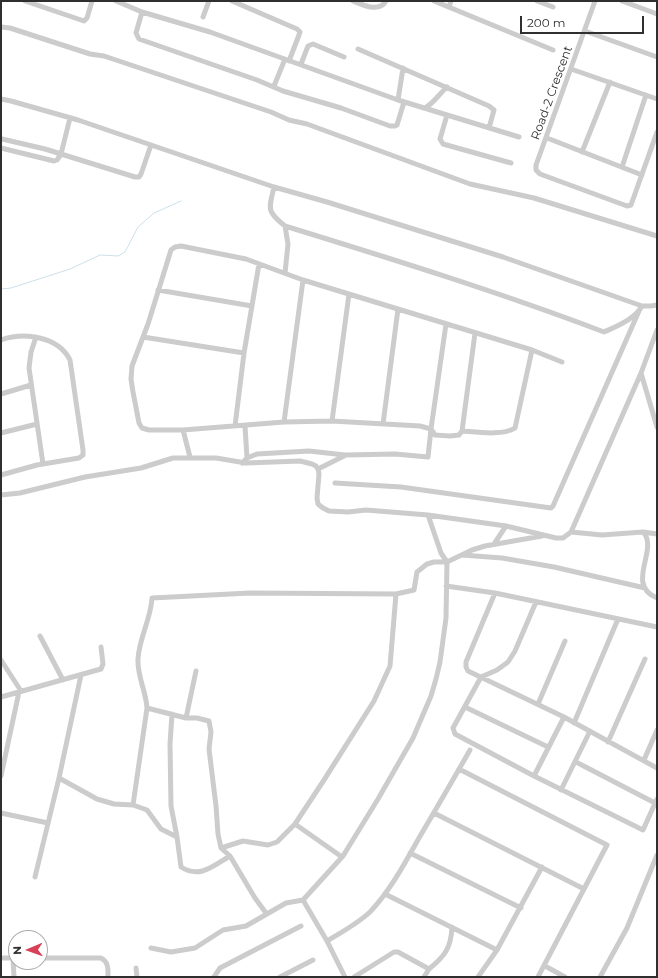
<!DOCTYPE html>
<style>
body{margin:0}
#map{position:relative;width:658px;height:978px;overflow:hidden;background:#fff;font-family:Montserrat,sans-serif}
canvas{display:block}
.frame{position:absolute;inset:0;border:2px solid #2f2f2f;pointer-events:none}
.north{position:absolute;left:8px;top:930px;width:40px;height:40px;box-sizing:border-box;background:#fff;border:1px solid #acacac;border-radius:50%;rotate:268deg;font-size:11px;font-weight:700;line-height:16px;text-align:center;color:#2f2f2f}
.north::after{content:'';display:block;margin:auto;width:14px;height:18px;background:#d84056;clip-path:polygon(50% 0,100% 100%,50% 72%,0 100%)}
.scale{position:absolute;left:520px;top:16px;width:124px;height:18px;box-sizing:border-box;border:2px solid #2f2f2f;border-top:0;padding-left:5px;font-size:12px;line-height:14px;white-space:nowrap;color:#2f2f2f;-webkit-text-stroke:3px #fff;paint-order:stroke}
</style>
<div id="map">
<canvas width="658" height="978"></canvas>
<div class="frame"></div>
<div class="north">N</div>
<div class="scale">200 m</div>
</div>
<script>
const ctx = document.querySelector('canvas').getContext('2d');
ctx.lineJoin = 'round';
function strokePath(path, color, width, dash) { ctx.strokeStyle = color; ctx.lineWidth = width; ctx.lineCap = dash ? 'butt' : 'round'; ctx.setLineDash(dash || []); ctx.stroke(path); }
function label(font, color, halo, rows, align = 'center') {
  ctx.font = font + ' Montserrat,sans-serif'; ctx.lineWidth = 4; ctx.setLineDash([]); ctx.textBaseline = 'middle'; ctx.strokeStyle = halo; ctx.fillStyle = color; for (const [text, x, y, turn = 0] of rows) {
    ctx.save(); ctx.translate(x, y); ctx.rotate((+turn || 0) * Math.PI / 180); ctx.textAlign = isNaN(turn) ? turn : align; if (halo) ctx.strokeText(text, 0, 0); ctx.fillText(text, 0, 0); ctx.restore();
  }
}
strokePath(new Path2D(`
 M1 289 11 288 70 269 100 255 118 256 125 252 138 227 154 213 181 201`), '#cce0ea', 1);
strokePath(new Path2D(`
 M25 1 84 21 87 18 92 1
 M116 1 142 12 210 32 398 100 519 137
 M232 1 297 29 300 32 299 35 289 61
 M353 1C363 5 379 13 386 1
 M434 1 553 50
 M537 1 553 7
 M595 1 536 165V170L540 174 627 206 631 205 657 132
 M622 1 657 14
 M449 7 451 1
 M142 12 136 33 139 39 257 80 283 91 341 108 390 126H395L397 125 404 102
 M203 17 209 1
 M1 27 10 28 90 54 104 56 271 112 289 120 307 124 470 184 534 198 657 236
 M585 31 657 57
 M358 49 489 106 494 110 489 128
 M301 64 308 46 313 44 344 57
 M571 69 657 99
 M274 86 285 59
 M1 99 11 101 78 120 274 187 327 202 503 257 642 306
 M398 100 403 68
 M425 108C435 102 438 95 447 87
 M447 115 440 139 443 144 511 163
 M547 138 642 175
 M2 139 45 149 61 154 70 118
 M1 148 54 161 57 160 61 154 135 177H139L141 174 151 145
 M582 152 610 82
 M622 167 646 95
 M274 187C269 209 266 211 285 226 392 259 499 292 604 332 617 326 635 319 642 306H651L657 305
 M285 226 288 244 285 273
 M158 290 252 306
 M657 330 641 373 657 427
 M475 333 462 431 459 435 450 436 435 435 431 429 420 426 332 421 284 422 183 430H149L142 428 139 423 133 392 131 379 132 366 148 324 171 250 175 247 181 246 246 259 303 280 532 350 562 362
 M36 337 31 352 29 368 43 464
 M143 337 244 353
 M1 340C24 332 58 336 70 360L83 450V455L79 458 37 465 1 475
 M1 394 31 385
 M332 421 349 294
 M284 422 303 280
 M383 424 398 309
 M235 426 244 353 259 264
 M245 426 247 458
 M183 430 190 457
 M462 431C476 432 503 436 515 428L532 350
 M1 433 37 424
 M242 463 247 458 257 454 309 451 345 455 395 454 428 457 431 429 446 324
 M318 469 344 456
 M335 483 401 487 551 508 553 506 639 311
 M1 495 20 493 85 477 141 468 173 458H216L246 463 300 461 312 464 316 466 318 469 319 474 317 498 318 504 323 508 329 511 348 512 366 510 428 515 506 526 556 538H563L571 532 641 373
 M571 532 602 535 643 532 657 534
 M644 533C658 551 625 585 657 598
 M494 544 506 526
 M462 555 502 558 554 567 645 588
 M446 586 495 593 657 627
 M495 593 466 662V667L468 671 564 717 657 768
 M536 602 515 651 508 662 497 670 481 677 453 728 455 734 534 776 643 830 657 799
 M40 636 63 680
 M1 660 21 691
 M1 697 101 669 103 664 101 647
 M538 704 565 641
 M465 707 548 747
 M147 708C146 691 137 676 138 659 139 638 151 619 152 598L250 593 396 594
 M172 714 170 744 171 806 177 837
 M186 718 196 671
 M574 723 618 619
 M608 742 645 659
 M644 760 657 730
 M576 762 655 803
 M459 769 607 845 538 977
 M1 776 19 692
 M534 776 564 717
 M59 778 97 799 114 804 133 805 147 810 161 829 177 837 181 867C200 879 213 866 230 856L255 898 266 913
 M561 790 590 731
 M133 805 147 708 186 718H197L209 721 211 732 209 749 216 806 218 834 221 848 230 856
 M1 813 48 823
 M434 813 584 889
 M221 848 243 841 268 845 277 842 295 824
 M410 853 521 908
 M342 857 295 824 324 780 374 701 390 666 396 594 414 590 417 572 427 564 434 562H447L472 550 485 546 542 536
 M35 877 59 778 81 675
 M385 894 497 950
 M303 900 327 941 345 977
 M327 941C342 932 357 924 370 912 390 891 405 863 419 838 436 809 453 780 470 750
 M151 948 171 952 195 948 223 930 246 926 286 903 303 900 343 856 378 799 413 738 431 696 436 679 440 662 446 618 447 562 441 553 428 515
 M1 958H16
 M13 958 14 977
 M40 958H101C109 962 108 970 108 977
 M545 966 565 977
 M136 968 137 977
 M429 969C445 956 451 948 452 927
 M214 977 220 968 301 926
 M280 977 313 960
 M354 977 394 952H398L429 969 424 977
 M478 977 497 950 542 867
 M600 977 627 928 657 855`), '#ccc', 5);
label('12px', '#2f2f2f', '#fff', [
 ["Road-2 Crescent",552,93,-70]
]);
</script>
